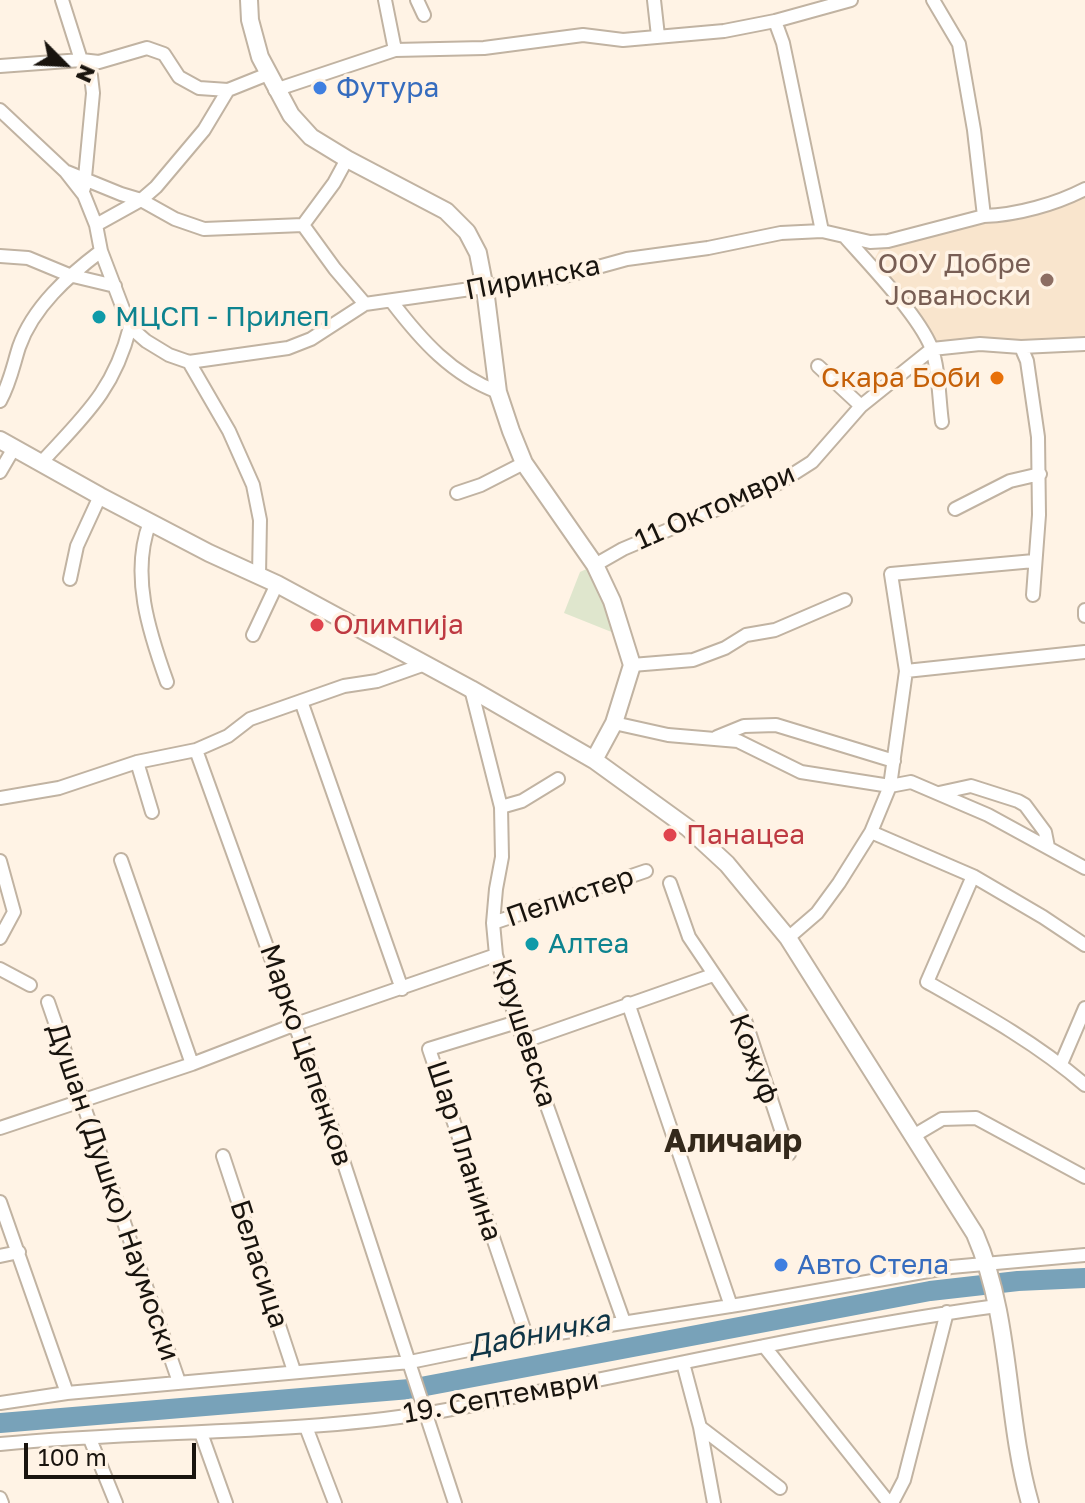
<!DOCTYPE html>
<meta charset="utf-8">
<style>
body{margin:0}
#map{position:relative;width:1085px;height:1503px;overflow:hidden;background:#fff3e5;font-family:"Golos Text",sans-serif}
canvas{display:block}
.north{position:absolute;left:24px;top:24px;width:80px;height:80px;-webkit-text-stroke:6px #fff3e5;paint-order:stroke;rotate:114deg;font-size:22px;font-weight:700;line-height:32px;text-align:center;color:#19140e}
.north::after{content:'';display:block;margin:auto;width:28px;height:36px;background:#19140e;clip-path:polygon(50% 0,100% 100%,50% 72%,0 100%)}
.scale{position:absolute;left:24px;top:1443px;width:172px;height:36px;box-sizing:border-box;border:4px solid #19140e;border-top:0;padding-left:10px;font-size:24px;line-height:28px;white-space:nowrap;color:#19140e;-webkit-text-stroke:6px #fff3e5;paint-order:stroke}
</style>
<div id="map">
<canvas width="1085" height="1503"></canvas>
<div class="north">N</div>
<div class="scale">100 m</div>
</div>
<script>
const ctx = document.querySelector('canvas').getContext('2d');
ctx.lineJoin = 'round';
function fill(path, color) { ctx.fillStyle = color; ctx.fill(path, 'evenodd'); }
function strokePath(path, color, width, dash) { ctx.strokeStyle = color; ctx.lineWidth = width; ctx.lineCap = dash ? 'butt' : 'round'; ctx.setLineDash(dash || []); ctx.stroke(path); }
function label(font, color, halo, rows, align = 'center') {
  ctx.font = font + ' "Golos Text",sans-serif'; ctx.lineWidth = 7; ctx.setLineDash([]); ctx.textBaseline = 'middle'; ctx.strokeStyle = halo; ctx.fillStyle = color; for (const [text, x, y, turn = 0] of rows) {
    ctx.save(); ctx.translate(x, y); ctx.rotate((+turn || 0) * Math.PI / 180); ctx.textAlign = isNaN(turn) ? turn : align; if (halo) ctx.strokeText(text, 0, 0); ctx.fillText(text, 0, 0); ctx.restore();
  }
}
fill(new Path2D(`
 M1085 189V344L932 349 874 269 875 258 881 247Z`), '#f9e5cd');
fill(new Path2D(`
 M595 565 624 637 564 613 580 572Z`), '#dfe6cd');
strokePath(new Path2D(`
 M0 1423 410 1389 930 1291 1018 1281 1085 1278`), '#78a2b9', 20);
const street = new Path2D(`
 M62 0 81 60 91 76 93 93 84 188
 M385 0 395 50
 M417 0 424 15
 M654 0 658 36
 M933 0 959 44 974 130 984 216
 M775 21 783 43 822 231
 M0 66 81 60 99 62 147 48 164 54 179 77 199 88 228 90
 M275 90 395 50 484 48 583 35 623 40 724 31 775 21 851 0
 M0 110 66 172 84 195 96 225 101 251 130 327 146 341 169 355 189 362 229 431 253 485 260 520 259 575
 M67 172 121 194 141 200 175 219 204 229 303 225
 M96 225 141 200 156 187 204 130 228 90 268 74
 M303 225 335 269 365 304
 M303 225 334 183 347 159
 M846 238C870 265 918 315 931 347 939 367 939 401 942 422
 M0 256 28 258 69 275 115 286
 M392 302C421 340 452 375 498 392
 M1021 347 1027 361 1038 437 1039 515 1033 595
 M189 362 288 348 311 339 365 304 569 275 627 259 708 248 781 233 822 231 870 242 888 241 984 216C1017 215 1056 204 1085 189
 M818 366 861 406
 M0 401C10 383 13 366 19 347 33 307 68 276 101 251
 M40 464C83 417 114 391 130 327
 M0 472 14 448
 M457 493 481 485 524 463
 M955 509 1010 481 1040 474
 M150 522C130 574 149 632 167 682
 M595 565 623 549 779 483 812 462 861 406 932 349 980 344 1021 347 1085 344
 M70 579 77 546 100 496
 M1085 610V616
 M253 635 277 584
 M632 665 693 660 725 648 746 635 775 630 845 600
 M906 671 1085 652
 M471 689 501 807 502 857 496 889 493 923 496 955 517 1022 624 1322
 M301 701 402 989
 M614 723 668 735 738 741 801 772 890 786 911 782 988 815 1085 868
 M717 737 744 726 776 725 894 761
 M196 750 334 1133 455 1503
 M137 762 152 812
 M939 793 971 786 1018 801 1025 805 1045 832 1048 847
 M0 798 59 788 137 762 196 750 228 736 250 719 344 686 377 681 425 664
 M501 807 522 801 558 779
 M871 832 973 876 1043 917 1085 945
 M121 860 192 1064
 M0 861 14 912 0 938
 M973 876 927 982C982 1013 1038 1044 1085 1085
 M670 883 689 937 745 1020 789 1154
 M493 923 646 871
 M788 938 817 913 839 883 871 832 890 786 906 671 891 574 1034 561
 M0 969 30 985
 M48 1002 179 1382
 M628 1003 731 1306
 M517 1022 429 1049 527 1338
 M525 1041 713 975
 M1061 1064 1085 1008
 M0 1128 192 1064 296 1024 496 955
 M915 1135 942 1119 976 1118 1085 1177
 M223 1156 294 1371
 M0 1202 67 1393
 M0 1256 19 1252
 M764 1346 889 1503
 M683 1363 700 1427 714 1503
 M0 1403 67 1393 410 1362 527 1338 743 1304 951 1267 1085 1255
 M306 1427 335 1503
 M700 1427 780 1488
 M201 1433 226 1503
 M90 1439 116 1503
 M0 1444C142 1430 286 1435 428 1413 469 1407 511 1397 552 1389 700 1360 848 1326 997 1306
 M0 1498 2 1503
 M892 1503 904 1480 947 1312`);
const secondary = new Path2D(`
 M249 0 250 20 260 57 291 115 311 137 347 159 446 211 467 232 478 253 485 289 498 392 511 431 524 463 595 565 612 601 632 665 614 723 594 760
 M0 440 100 496 209 553 277 584 471 689 594 760 688 828 727 864 788 938 975 1234C1012 1319 1005 1415 1030 1503`);
strokePath(street, '#c1b3a2', 16);
strokePath(secondary, '#c1b3a2', 20);
strokePath(street, '#fff', 12);
strokePath(secondary, '#fff', 16);
for (const [x, y, r, color] of [
 [320,88,8,"#3f7fe0"],
 [1047,280,8,"#8d6e63"],
 [99,317,8,"#0f9aa8"],
 [997,378,8,"#e8710a"],
 [317,625,8,"#e0444e"],
 [670,835,8,"#e0444e"],
 [532,944,8,"#0f9aa8"],
 [781,1265,8,"#3f7fe0"]
]) { const dot = new Path2D(); dot.arc(x, y, r, 0, 2 * Math.PI); ctx.fillStyle = color; ctx.fill(dot); strokePath(dot, '#fff3e5', 3); }
label('28px', '#366cbe', '#fff3e5', [
 ["Футура",336,88],
 ["Авто Стела",797,1265]
], 'left');
label('28px', '#785e54', '#fff3e5', [
 ["ООУ Добре",1031,264],
 ["Јованоски",1031,296]
], 'right');
label('28px', '#19140e', '#fff3e5', [
 ["Пиринска",533,278,-11],
 ["11 Октомври",715,507,-24],
 ["Пелистер",570,897,-19],
 ["Крушевска",524,1033,72],
 ["Марко Цепенков",306,1055,71],
 ["Кожуф",754,1059,69],
 ["Шар Планина",464,1151,72],
 ["Душан (Душко) Наумоски",113,1192,71],
 ["Беласица",259,1264,72],
 ["19. Септември",501,1397,-10]
]);
label('28px', '#0d838f', '#fff3e5', [
 ["МЦСП - Прилеп",115,317],
 ["Алтеа",548,944]
], 'left');
label('28px', '#c56008', '#fff3e5', [
 ["Скара Боби",981,378]
], 'right');
label('28px', '#be3a42', '#fff3e5', [
 ["Олимпија",333,625],
 ["Панацеа",686,835]
], 'left');
label('italic 30px', '#0f3546', '#fff3e5', [
 ["Дабничка",539,1334,-11]
]);
label('bold 32px', '#34291b', '#fff3e5', [
 ["Аличаир",733,1142]
]);
</script>
